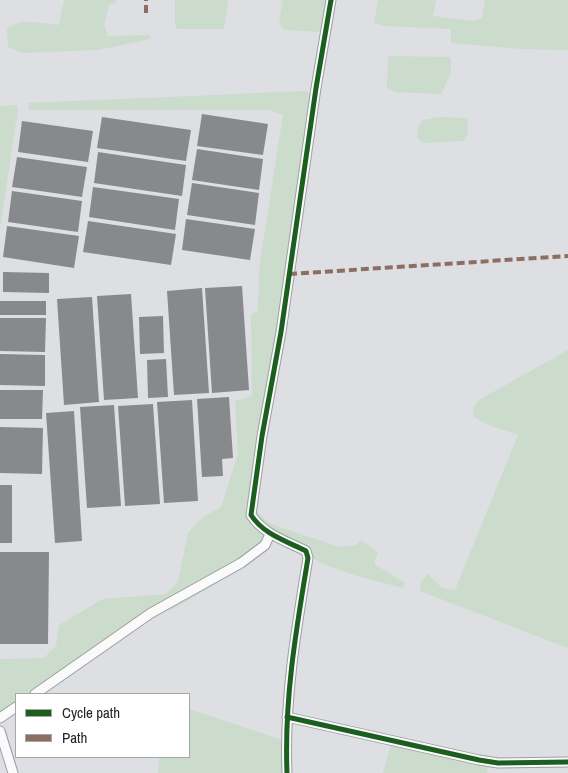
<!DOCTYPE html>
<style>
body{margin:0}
#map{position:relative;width:568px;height:773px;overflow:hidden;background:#dddfe2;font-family:"Archivo Narrow",sans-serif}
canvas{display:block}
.legend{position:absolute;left:15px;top:693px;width:175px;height:65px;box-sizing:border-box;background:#fff;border:1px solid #a7a7a8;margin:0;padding:6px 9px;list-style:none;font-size:15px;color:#222426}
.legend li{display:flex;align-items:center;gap:10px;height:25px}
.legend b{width:25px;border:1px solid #a7a7a8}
</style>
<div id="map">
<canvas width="568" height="773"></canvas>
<ul class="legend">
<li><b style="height:6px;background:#1b5e20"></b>Cycle path</li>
<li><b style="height:6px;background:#8d6e63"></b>Path</li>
</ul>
</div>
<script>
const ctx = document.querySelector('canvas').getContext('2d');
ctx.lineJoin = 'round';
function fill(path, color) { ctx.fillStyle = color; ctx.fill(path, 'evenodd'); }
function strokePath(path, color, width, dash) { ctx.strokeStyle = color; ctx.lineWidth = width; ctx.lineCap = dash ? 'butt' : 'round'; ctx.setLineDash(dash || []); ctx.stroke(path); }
fill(new Path2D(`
 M64 0H116V3L109 5 104 25 108 36 150 35V39L98 50 22 53 8 47 7 29C18 17 44 24 59 25Z
 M175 0H228L224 29H177L175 23Z
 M283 0H327L322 32 284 30 279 22Z
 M378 0H436L433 16 472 21 482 18 485 0H568V50L523 49 451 43V29L385 26 374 23Z
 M388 56 451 57V73L441 94 396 92 387 88Z
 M306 91 312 95 314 102 250 505 269 523 300 534 340 547 356 545 361 540 378 552 374 564 405 583 403 588 360 577 323 564 296 548 271 537 267 546 240 570 182 604 132 629 39 694H16V711L0 722V659L44 658 56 646 59 625 103 599 166 594 178 582 188 533 202 518 221 507 238 454 235 401 252 396 251 314 258 311 259 269 283 115 270 110H29L28 103Z
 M17 105 18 109 0 228V106Z
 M440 117 467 118 468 133 463 141 423 143 417 138 419 126 423 120Z
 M568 350V648L420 591 421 581 428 574 442 588 455 590 518 435 486 424 474 417 473 408 479 400Z
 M189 709 282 740 284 773H158L159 757H189Z
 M391 744 488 766 487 773H383Z`), '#cbdbcc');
fill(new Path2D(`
 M202 114 268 124 263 155 197 146Z
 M102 117 191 130 186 161 97 148Z
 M22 121 93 131 88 162 18 152Z
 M197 149 263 159 259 190 192 180Z
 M98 152 186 165 182 196 94 183Z
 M17 157 87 167 82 197 12 187Z
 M192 183 259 193 255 225 187 215Z
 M93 187 179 199 175 230 89 217Z
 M12 191 82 201 78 232 8 222Z
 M186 219 255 229 250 260 182 250Z
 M88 221 176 234 171 265 83 252Z
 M7 226 79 236 74 268 3 257Z
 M3 272 49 273V293L3 292Z
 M242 286 249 390 212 393 205 288Z
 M202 288 209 393 174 395 167 291Z
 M131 294 138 398 104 400 97 296Z
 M92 297 99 402 64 405 57 299Z
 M0 301H46V315H0Z
 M163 316 164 353 140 354 139 317Z
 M0 318H46L45 352 0 351Z
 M0 354 45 355V386L0 385Z
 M166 359 168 397 148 398 147 360Z
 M0 390H43L42 419H0Z
 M229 397 233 458 222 459 223 476 202 477 197 399Z
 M192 400 198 501 164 503 157 402Z
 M153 404 160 504 125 506 118 406Z
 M114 405 121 506 87 508 80 407Z
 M74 411 82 541 55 543 46 413Z
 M0 427 43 428 42 474 0 473Z
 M0 485H12V543H0Z
 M0 552H49L48 644H0Z`), '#88898c');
const minor = new Path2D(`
 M35 694 151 613 241 563 265 545 270 534
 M287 717 479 760 498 763 568 762
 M0 718 16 707
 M0 731 13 773
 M287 773C284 700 296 630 308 558L306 551C286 541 263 534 251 515L262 436 281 332 316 88 331 0`);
strokePath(minor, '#9d9fa2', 11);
strokePath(minor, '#fafafb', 9);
strokePath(new Path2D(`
 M146 13V0
 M289 274 568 256`), '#8d6e63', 4, [8, 4]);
strokePath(new Path2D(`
 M287 717 479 760 498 763 568 762
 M287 773C284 700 296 630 308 558L306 551C286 541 263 534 251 515L262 436 281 332 316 88 331 0`), '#1b5e20', 5);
</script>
